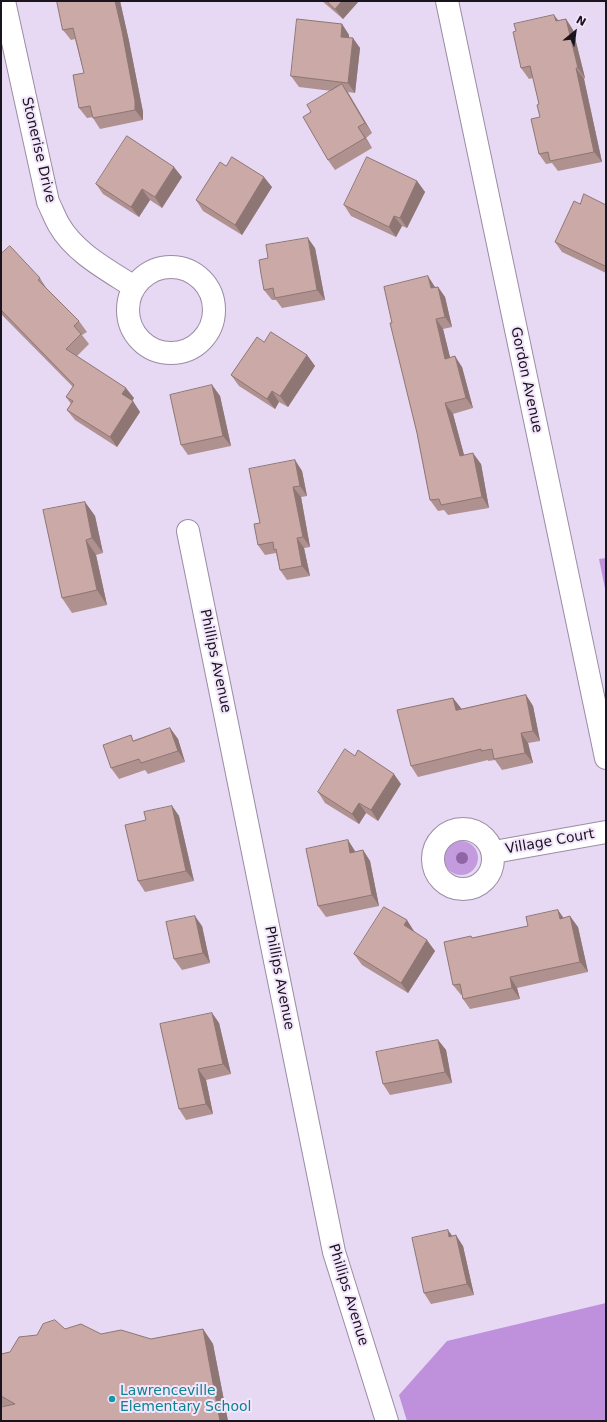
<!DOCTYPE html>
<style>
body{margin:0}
#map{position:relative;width:607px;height:1422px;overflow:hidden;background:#e7d8f3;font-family:"DejaVu Sans",sans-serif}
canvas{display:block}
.frame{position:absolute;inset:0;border:2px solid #1a141e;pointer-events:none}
.north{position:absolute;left:555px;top:12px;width:40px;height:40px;-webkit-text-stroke:3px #f3e6fc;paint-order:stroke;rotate:29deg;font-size:11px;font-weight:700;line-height:16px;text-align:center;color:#1a141e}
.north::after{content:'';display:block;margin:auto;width:14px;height:18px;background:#1a141e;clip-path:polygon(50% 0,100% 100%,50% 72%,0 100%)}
</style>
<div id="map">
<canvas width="607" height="1422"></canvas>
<div class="frame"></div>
<div class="north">N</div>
</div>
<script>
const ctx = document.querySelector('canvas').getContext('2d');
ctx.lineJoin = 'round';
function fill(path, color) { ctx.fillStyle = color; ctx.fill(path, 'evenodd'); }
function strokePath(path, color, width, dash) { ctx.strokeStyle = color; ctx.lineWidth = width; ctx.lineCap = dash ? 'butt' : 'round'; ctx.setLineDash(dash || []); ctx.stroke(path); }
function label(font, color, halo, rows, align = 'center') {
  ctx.font = font + ' "DejaVu Sans",sans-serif'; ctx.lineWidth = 4; ctx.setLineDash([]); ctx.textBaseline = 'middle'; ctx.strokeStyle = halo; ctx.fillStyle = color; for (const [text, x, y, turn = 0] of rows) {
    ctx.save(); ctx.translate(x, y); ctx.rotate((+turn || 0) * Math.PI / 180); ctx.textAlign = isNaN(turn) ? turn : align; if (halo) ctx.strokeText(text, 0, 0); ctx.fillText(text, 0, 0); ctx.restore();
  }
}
fill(new Path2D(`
 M444 858a17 17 0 1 1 34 0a17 17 0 1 1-34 0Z`), '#c49bdf');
fill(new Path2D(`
 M606 558V593L599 559Z
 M606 1303V1421H407L399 1395 447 1341Z`), '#bf90dc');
const minor = new Path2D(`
 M4 1 48 202C52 210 55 218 59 225 75 253 108 270 134 287
 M447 1 606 758
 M128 310a43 43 0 1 1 86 0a43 43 0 1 1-86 0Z
 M188 531 334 1252 387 1421
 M433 859a30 30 0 1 1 60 0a30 30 0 1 1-60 0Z
 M494 852 606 832`);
strokePath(minor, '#9b8ca5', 24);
strokePath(minor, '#fff', 22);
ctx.fillStyle = '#9065a5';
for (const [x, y] of [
 [462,858]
]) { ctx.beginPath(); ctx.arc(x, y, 6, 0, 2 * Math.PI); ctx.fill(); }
fill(new Path2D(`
 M57 1H120L129 41 143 112V120L100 129 93 118V117L87 118 79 108 84 73 75 39 71 40 63 30Z
 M322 1H359L343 19Z
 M566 19 573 30 585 78 584 79 602 162 558 171 552 163 546 164 539 154 540 117 539 104 533 78 529 79 521 68 559 21Z
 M342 24 349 35V37L360 48 355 93 348 92 372 133 366 138 372 148 335 170 328 160 311 112 332 91 299 87 291 76Z
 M226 166 272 187 242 235 203 211 196 200Z
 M182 177 162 208 150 200 139 217 103 194 96 184Z
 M417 181 425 192 407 228 402 226 396 237 351 216 344 205Z
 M580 204 606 205V273L562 252 555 242Z
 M315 248 325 300 282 308 276 300H272L264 290Z
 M1 251 2 253 40 278 47 289 79 321 87 332 82 335 89 344 77 356 134 398 132 401 140 412 117 447 75 420 67 410 71 404 66 397 73 387 1 314Z
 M435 287H438L445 297 452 327 443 329 450 358 462 367 473 408 453 414 464 455 481 464 489 508 448 515 444 510 438 511 430 500 417 433 392 323Z
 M264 342 307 355 315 366 288 407 279 402 275 409 239 386 231 375Z
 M212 385 220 396 231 446 188 455 181 445Z
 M295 460 302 471 307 496 301 497 310 547 304 548 310 576 287 580 280 570 276 553 265 555 258 545 260 523Z
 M85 502 95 516 103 553 96 555 107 605 72 613 62 598Z
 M526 695 533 706 540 741 528 743 533 763 502 770 495 760 488 761V760L418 777 411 766 453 698 461 709Z
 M170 728 178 739 185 762 148 774 145 770 119 779 111 768 134 740Z
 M401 784 378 821 366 813 359 824 325 803 318 792Z
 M172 806 179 816 194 881 145 892 138 881 146 820Z
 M348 840 355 852 363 850 370 861 379 906 326 917 318 906Z
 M558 910 563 918 578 927 588 972 517 988 520 999 470 1009 463 999 462 995H461L453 985 473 938 528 926Z
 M202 926 210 963 182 970 174 959Z
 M414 931 435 951 408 993 362 965 354 954Z
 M212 1013 219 1023 231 1074 206 1080 213 1114 186 1120 179 1109Z
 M438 1040 446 1050 452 1083 390 1095 383 1084Z
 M452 1236 463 1246 474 1295 431 1304 424 1293Z
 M65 1329 101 1334 151 1339 203 1329 213 1344 228 1421H1L3 1406 1 1405V1354L10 1352 37 1335Z`), '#af918f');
fill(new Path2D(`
 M115 1H120L129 41 143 112V120L135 110Z
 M342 1H359L343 19 335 9Z
 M554 15 562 25 556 21Z
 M566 19 573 30 585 78 578 68Z
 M342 24 349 35V47L341 37Z
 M353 38 360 48 355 93 348 83Z
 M576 68 584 79 602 162 594 152Z
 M342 84 349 95 372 133 365 123Z
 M358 127 366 138 372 148 365 138Z
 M174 167 182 177 162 208 155 197Z
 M264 177 272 187 242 235 235 225Z
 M417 181 425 192 407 228 400 218Z
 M142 189 150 200 139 217 131 207Z
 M394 216 402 226 396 237 389 227Z
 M308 238 315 248 325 300 317 290Z
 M428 276 435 287 438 299 431 288Z
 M438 287 445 297 452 327 445 317Z
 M436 319 443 329 453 369 445 359Z
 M307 355 315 366 288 407 280 396Z
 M455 356 462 367 473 408 466 398Z
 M212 385 220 396 231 446 223 436Z
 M126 388 134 398 129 405 122 394Z
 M272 391 279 402 275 409 267 399Z
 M133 401 140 412 117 447 110 437Z
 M445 403 453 414 467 466 460 456Z
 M473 453 481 464 489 508 482 497Z
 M295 460 302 471 307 496 300 486Z
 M293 487 301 497 310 547 303 537Z
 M85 502 95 516 103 553 92 538Z
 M297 538 304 548 310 576 302 566Z
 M86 540 96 555 107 605 97 590Z
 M526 695 533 706 540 741 533 731Z
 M453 698 461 708 464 721 456 710Z
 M170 728 178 739 185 762 178 751Z
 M521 733 528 743 533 763 525 753Z
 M394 774 401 784 378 821 371 810Z
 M359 803 366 813 359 824 352 814Z
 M172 806 179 816 194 881 186 871Z
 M348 840 355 851 358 864 350 853Z
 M363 850 370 861 379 906 372 895Z
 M558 910 565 920 560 919Z
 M195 916 202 926 210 963 203 953Z
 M570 916 578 927 588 972 580 962Z
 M407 920 414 931 411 936 404 925Z
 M427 940 435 951 408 993 401 983Z
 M510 977 517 988 520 999 512 988Z
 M212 1013 219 1023 231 1074 223 1064Z
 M438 1040 446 1050 452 1083 445 1072Z
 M198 1069 206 1080 213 1114 206 1104Z
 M448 1230 456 1241 449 1237Z
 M456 1235 463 1246 474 1295 467 1284Z
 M203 1329 213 1344 228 1421H220Z`), '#8e7674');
const building = new Path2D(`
 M57 1H115L122 31 135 101V110L93 118 90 106 79 108 73 75 84 73 73 28 63 30Z
 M327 1H342L335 9Z
 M554 15 556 21 566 19 578 68H576L594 152 550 161 548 152 539 154 531 119 540 117 537 105 539 104 530 66 521 68 513 32 516 31 514 24Z
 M297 19 342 24 341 37 353 38 348 83 291 76Z
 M342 84 365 123 358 127 365 138 328 160 303 117 311 112 307 105Z
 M127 136 174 167 155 197 142 189 131 207 96 184Z
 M232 157 264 177 235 225 196 200 220 162 226 166Z
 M367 157 417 181 400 218 394 216 389 227 344 205Z
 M584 194 606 205V264L605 266 555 242 574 201 580 204Z
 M308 238 317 290 275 298 273 288 264 290 261 274 259 260 268 258 266 245Z
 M10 246 40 278 38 280 79 321 74 326 81 334 66 349 126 388 122 394 133 401 110 437 67 410 73 401 66 397 74 385 1 310V254Z
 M428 276 431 288 438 287 445 317 436 319 445 359 455 356 466 398 445 403 460 456 473 453 482 497 441 505 439 499 430 500 417 433 390 323H392L384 287Z
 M271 332 307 355 280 396 272 391 267 399 231 375 257 337 264 342Z
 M212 385 223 436 181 445 170 395Z
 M295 460 300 486 293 487 303 537 297 538 302 566 280 570 276 549 274 550 273 542 258 545 254 524 260 523 249 469Z
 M85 502 92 538 86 540 97 590 62 598 43 510Z
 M526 695 533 731 521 733 525 753 494 759 492 749 481 751V749L411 766 397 710 453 698 456 710Z
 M170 728 178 751 141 763 139 759 111 768 103 745 131 735 133 741Z
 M345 749 355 756 358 750 394 774 371 810 359 803 352 814 318 792Z
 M172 806 186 871 138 881 125 825 146 820 144 812Z
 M348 840 350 853 363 850 372 895 318 906 306 849Z
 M384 907 407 920 404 925 427 940 401 983 354 954Z
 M558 910 560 919 570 916 580 962 510 977 512 988 463 999 460 984 453 985 444 942 471 936 472 938 528 926 526 917Z
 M195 916 203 953 174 959 166 922Z
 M212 1013 223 1064 198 1069 206 1104 179 1109 160 1024Z
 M438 1040 445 1072 383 1084 376 1052Z
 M448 1230 449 1237 456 1235 467 1284 424 1293 412 1238Z
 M55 1320 65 1329 81 1324 101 1334 121 1330 151 1339 203 1329 220 1421H1V1407L15 1404 1 1396V1354L10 1352 19 1337 37 1335 43 1324Z`);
fill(building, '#cba9a6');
strokePath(building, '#8e7674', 1);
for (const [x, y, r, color] of [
 [112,1399,4,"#0f9aa8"]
]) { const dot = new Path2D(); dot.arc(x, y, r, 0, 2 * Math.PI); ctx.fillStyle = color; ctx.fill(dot); strokePath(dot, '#f3e6fc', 1.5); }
label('14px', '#1a141e', '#f3e6fc', [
 ["Stonerise Drive",38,150,77],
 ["Gordon Avenue",526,380,78],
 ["Phillips Avenue",215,661,78],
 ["Village Court",550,842,-10],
 ["Phillips Avenue",279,978,79],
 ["Phillips Avenue",348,1295,73]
]);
label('14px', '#0d838f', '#f3e6fc', [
 ["Lawrenceville",120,1391],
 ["Elementary School",120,1407]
], 'left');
</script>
